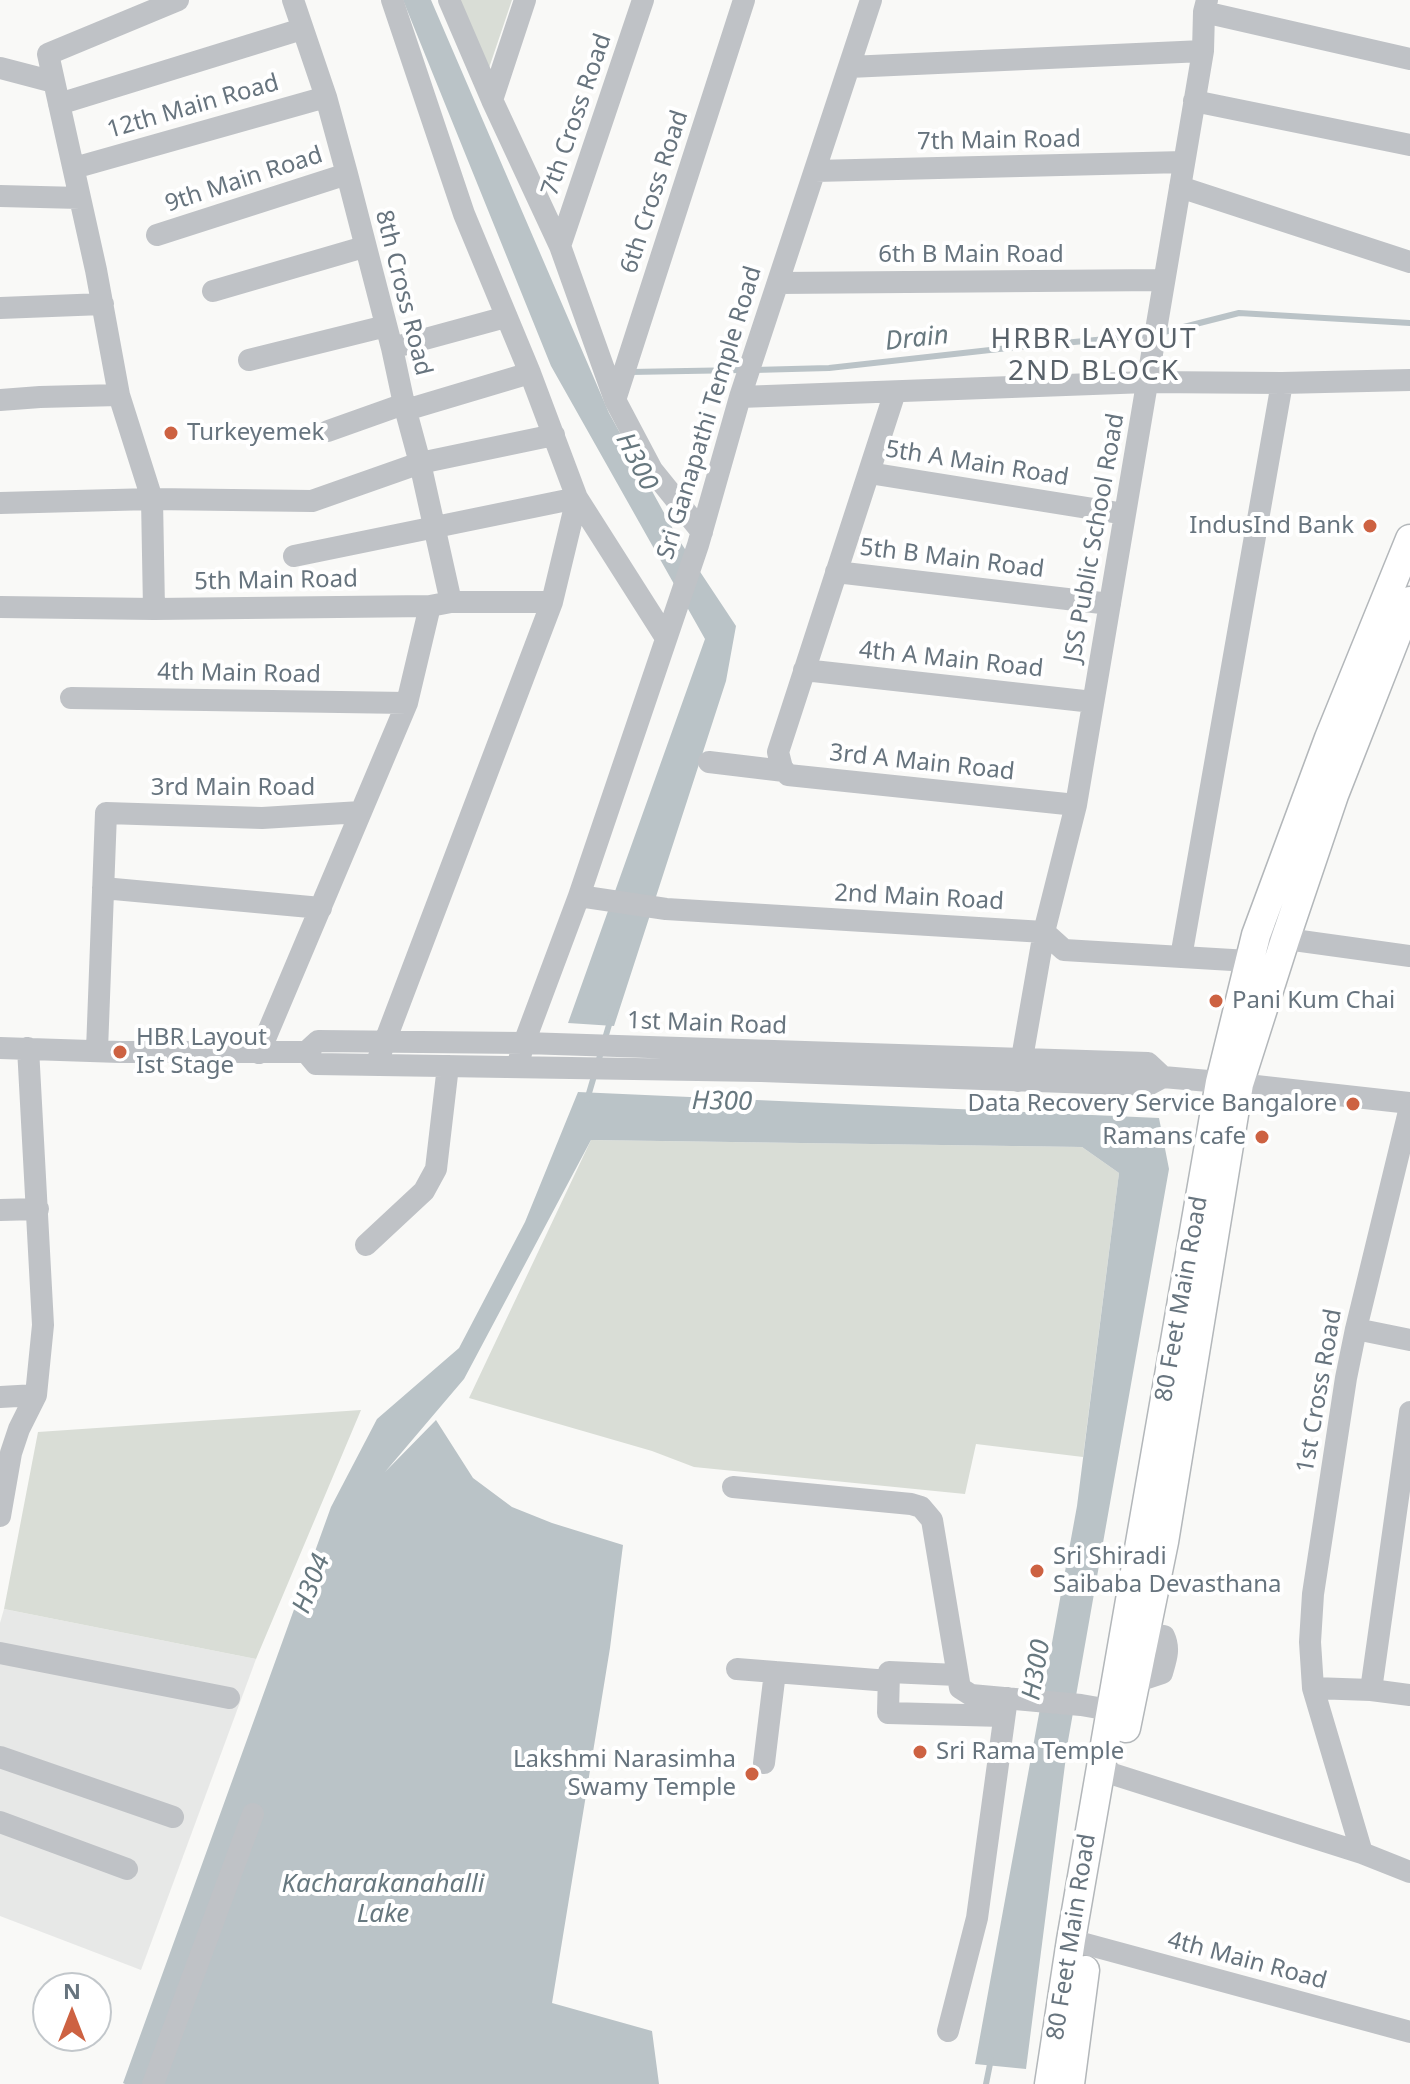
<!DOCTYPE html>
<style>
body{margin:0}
#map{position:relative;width:1410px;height:2084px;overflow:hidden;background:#f9f9f7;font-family:"Noto Sans",sans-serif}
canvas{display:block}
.north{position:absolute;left:32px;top:1972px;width:80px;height:80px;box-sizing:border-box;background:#fff;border:2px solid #c2c7cb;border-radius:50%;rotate:0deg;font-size:22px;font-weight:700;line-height:32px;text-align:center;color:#67747e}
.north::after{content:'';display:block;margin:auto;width:28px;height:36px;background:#cd6242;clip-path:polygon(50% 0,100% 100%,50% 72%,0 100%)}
</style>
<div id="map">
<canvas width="1410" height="2084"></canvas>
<div class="north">N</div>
</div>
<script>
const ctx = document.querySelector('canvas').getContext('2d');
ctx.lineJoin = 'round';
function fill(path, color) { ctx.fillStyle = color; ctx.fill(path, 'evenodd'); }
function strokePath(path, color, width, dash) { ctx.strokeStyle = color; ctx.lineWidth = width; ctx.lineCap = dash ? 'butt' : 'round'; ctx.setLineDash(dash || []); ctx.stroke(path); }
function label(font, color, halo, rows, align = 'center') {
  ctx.font = font + ' "Noto Sans",sans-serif'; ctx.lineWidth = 8; ctx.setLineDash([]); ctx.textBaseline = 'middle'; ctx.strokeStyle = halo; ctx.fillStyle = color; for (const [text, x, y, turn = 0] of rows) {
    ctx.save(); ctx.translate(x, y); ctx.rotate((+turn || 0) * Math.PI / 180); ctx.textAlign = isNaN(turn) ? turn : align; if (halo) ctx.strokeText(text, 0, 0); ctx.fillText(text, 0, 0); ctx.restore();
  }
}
fill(new Path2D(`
 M4 1609 256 1659 141 1970 0 1916V1623Z`), '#e7e8e7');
fill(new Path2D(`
 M459 0H512L489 68Z
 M591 1140 1082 1147 1119 1173 1083 1457 976 1444 965 1494 694 1467 652 1451 469 1398Z
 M361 1410 256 1659 4 1609 38 1432Z`), '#d9ddd6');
fill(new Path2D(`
 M403 0H431L609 413 679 540 736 626 726 681 614 1026 568 1023 705 639 551 366Z
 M578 1092 1159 1118 1169 1169 1068 1741 1026 2069 975 2064 1077 1506 1119 1173 1082 1147 591 1140 464 1379 385 1472 436 1420 473 1478 512 1507 552 1523 623 1545 610 1648 552 2003 652 2031 659 2084H125L123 2083 331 1507 377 1419 459 1348 525 1222Z`), '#bac3c7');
strokePath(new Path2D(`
 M1160 333 1239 313 1410 323
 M754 370 829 368 999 349 1149 335
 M630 372 743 370
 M587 1100 611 1018
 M986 2084 991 2059`), '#bac3c7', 6);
const major = new Path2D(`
 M1126 1728 1164 1542 1239 1084 1285 940 1334 795 1410 601
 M1049 2084 1071 1940 1220 1082 1256 935 1329 738 1410 539
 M1070 2084 1085 1970`);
strokePath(major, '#b3b7ba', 31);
strokePath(new Path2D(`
 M293 0 326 97 347 174 392 348 404 404 420 463 451 602
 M392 0 464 214 530 373 577 498 666 638
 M449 0 492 100 560 246 615 400 652 470 702 532
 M1204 12 1410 59
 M849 67 1203 51
 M0 68 54 82
 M492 100 525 0
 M1194 101 1410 145
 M59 104 302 29
 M74 168 326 97
 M815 171 1184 162
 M1180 187 1410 262
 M0 196 80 198
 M157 235 347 174
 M560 246 643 0
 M778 283 1164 280
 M213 291 364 247
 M0 308 103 304
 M392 348 506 317
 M249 360 386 326
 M895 392 778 752 782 768 788 775 1076 805
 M740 397 1147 382 1282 383 1410 380
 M0 400 40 397 119 395
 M615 400 744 0
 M406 410 530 373
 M328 431 404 404
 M869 473 1125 514
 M0 503 152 499 312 501 420 463 554 435
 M294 556 577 498 552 602 376 1065
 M836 572 1110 604
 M0 607 154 609 430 606 451 602H552
 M154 609 152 499 119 395 96 270 48 54 178 0
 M804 670 1093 702
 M71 698 407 703
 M709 762 784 771
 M103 888 321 908
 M579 896 666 909 1044 932 1064 950 1249 961
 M1272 937 1410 956
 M1181 957 1282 383
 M0 1048 120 1052H306L318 1041 524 1043 1148 1063 1163 1077 1220 1082 1410 1103
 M97 1050 106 813 262 818 361 812
 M306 1052 316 1064 761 1071 1148 1085 1163 1077
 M259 1053 407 703 430 606
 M517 1067 524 1043 579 896 698 545 740 397 871 0
 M1018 1081 1044 932 1076 805 1203 51 1204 12 1207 0
 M0 1210 38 1209
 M366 1245 424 1191 436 1169 448 1066
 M1356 1329 1410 1340
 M0 1397 36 1395
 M733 1487 911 1504 921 1507 932 1520 960 1688 971 1695 1081 1705 1127 1713
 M0 1516 11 1453 19 1429 36 1395 43 1325 28 1048
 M0 1653 229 1698
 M737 1669 889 1681
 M957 1675 889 1672 888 1713 1003 1716
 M1135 1682 1162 1673C1166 1659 1170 1649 1164 1636L1145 1633
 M1313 1688 1371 1690 1410 1695
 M1371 1690 1410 1412
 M0 1757 173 1817
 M764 1763 775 1672
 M1100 1770 1362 1853 1410 1872
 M0 1822 127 1869
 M1362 1853 1313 1688 1310 1642 1313 1594 1346 1378 1356 1329 1410 1107
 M1071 1940 1410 2032
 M948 2031 977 1918 1007 1698
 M153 2084 253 1814`), '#bfc2c6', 22);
strokePath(major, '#fff', 28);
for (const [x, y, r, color] of [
 [171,433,8,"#cd6242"],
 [1370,526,8,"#cd6242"],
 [1216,1001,8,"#cd6242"],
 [120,1052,8,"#cd6242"],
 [1353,1104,8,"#cd6242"],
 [1262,1137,8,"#cd6242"],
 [1037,1571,8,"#cd6242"],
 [920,1752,8,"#cd6242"],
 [752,1774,8,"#cd6242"]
]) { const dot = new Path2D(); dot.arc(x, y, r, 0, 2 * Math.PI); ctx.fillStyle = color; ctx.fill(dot); strokePath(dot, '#fff', 3); }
label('24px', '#67747e', '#fff', [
 ["12th Main Road",193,107,-16],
 ["7th Cross Road",577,115,-71],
 ["7th Main Road",999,141,-1],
 ["9th Main Road",244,180,-18],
 ["6th Cross Road",655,192,-72],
 ["6th B Main Road",971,255],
 ["8th Cross Road",403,293,76],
 ["Sri Ganapathi Temple Road",710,413,-73],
 ["5th A Main Road",977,464,9],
 ["JSS Public School Road",1095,538,-80],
 ["5th B Main Road",952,559,7],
 ["5th Main Road",276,581,-1],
 ["4th A Main Road",951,660,6],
 ["4th Main Road",239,674,1],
 ["3rd A Main Road",922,763,6],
 ["3rd Main Road",233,788],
 ["2nd Main Road",919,898,3],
 ["1st Main Road",707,1024,2],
 ["80 Feet Main Road",1182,1299,-80],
 ["1st Cross Road",1320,1391,-80],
 ["80 Feet Main Road",1072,1937,-81],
 ["4th Main Road",1247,1961,15]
]);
label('24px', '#67747e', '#fff', [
 ["Turkeyemek",187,433],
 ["IndusInd Bank",1354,526,"right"],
 ["Pani Kum Chai",1232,1001],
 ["HBR Layout",136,1038],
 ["Ist Stage",136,1066],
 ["Data Recovery Service Bangalore",1337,1104,"right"],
 ["Ramans cafe",1246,1137,"right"],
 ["Sri Shiradi",1053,1557],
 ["Saibaba Devasthana",1053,1585],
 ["Sri Rama Temple",936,1752],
 ["Lakshmi Narasimha",736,1760,"right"],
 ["Swamy Temple",736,1788,"right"]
], 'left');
label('italic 26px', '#67787f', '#fff', [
 ["Drain",917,339,-6],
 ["H300",636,462,63],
 ["H300",722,1102,1],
 ["H304",312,1584,-69],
 ["H300",1037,1670,-80],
 ["Kacharakanahalli",383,1885],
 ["Lake",383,1915]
]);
ctx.letterSpacing = '2px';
label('28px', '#59626a', '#fff', [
 ["HRBR LAYOUT",1094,340],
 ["2ND BLOCK",1094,372]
]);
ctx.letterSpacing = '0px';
</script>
